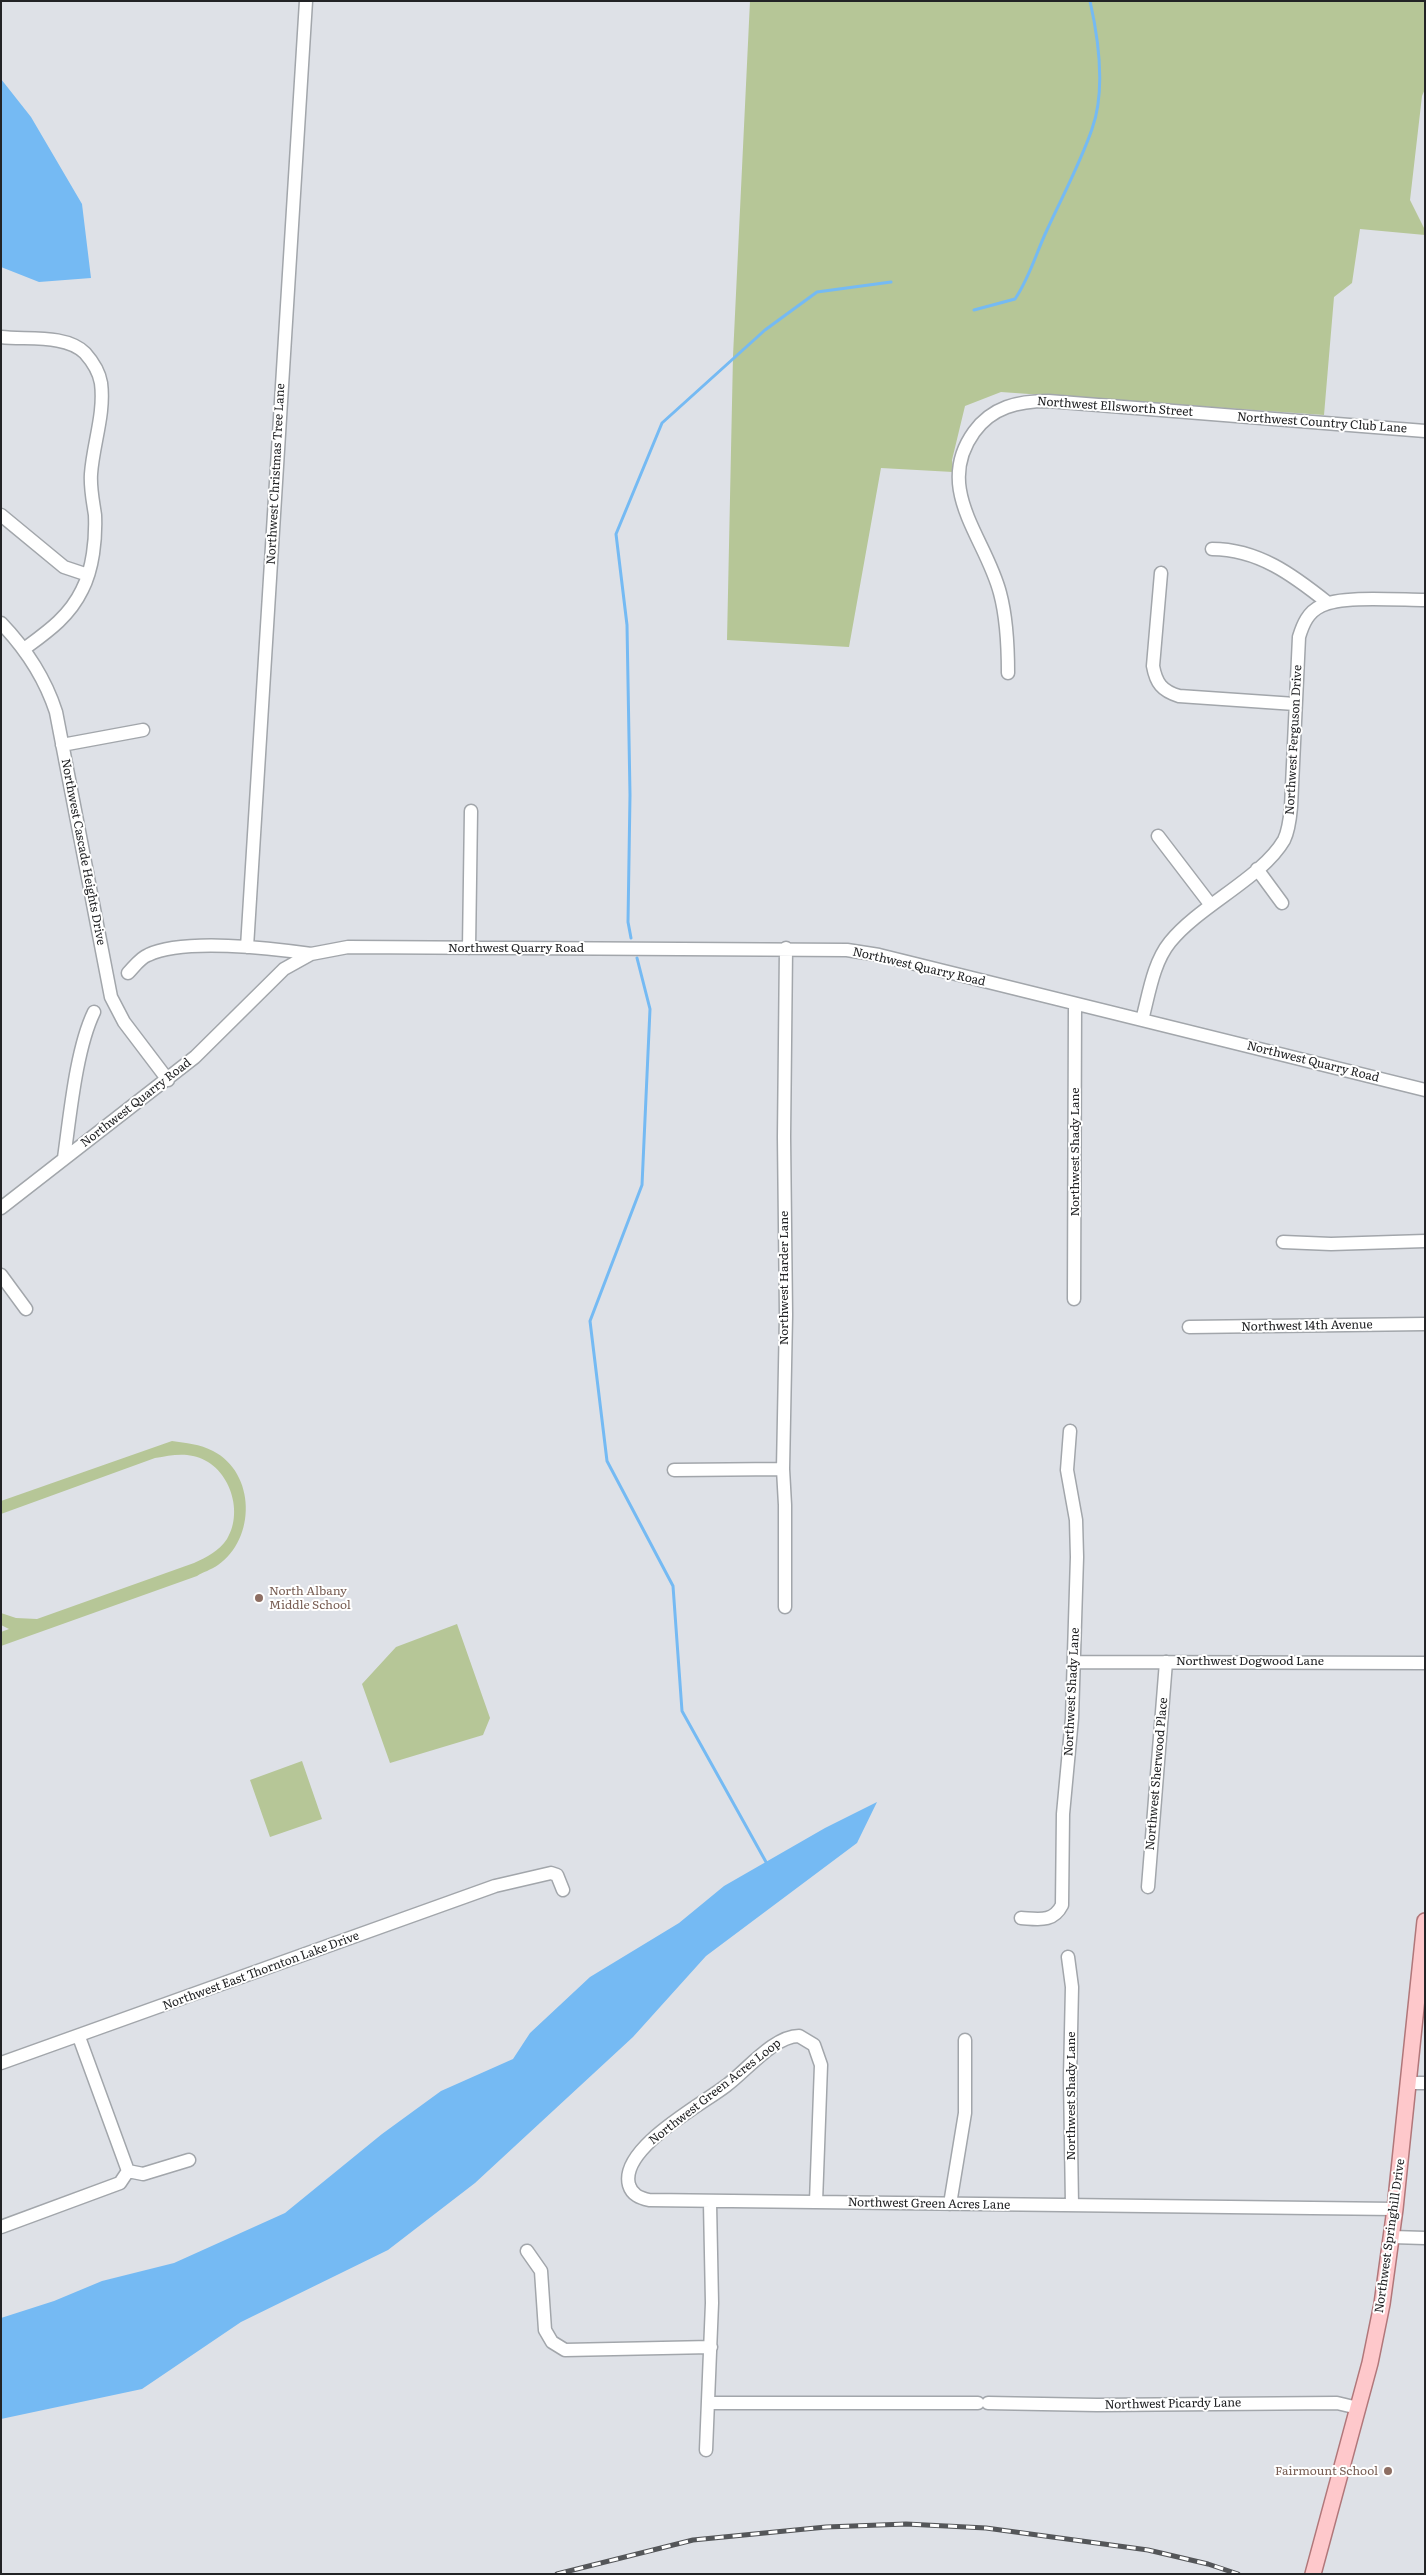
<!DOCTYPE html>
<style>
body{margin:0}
#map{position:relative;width:1426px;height:2575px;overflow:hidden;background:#dee1e7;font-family:Literata,serif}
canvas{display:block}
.frame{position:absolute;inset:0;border:2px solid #222325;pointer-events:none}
</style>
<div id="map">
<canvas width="1426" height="2575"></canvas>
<div class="frame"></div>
</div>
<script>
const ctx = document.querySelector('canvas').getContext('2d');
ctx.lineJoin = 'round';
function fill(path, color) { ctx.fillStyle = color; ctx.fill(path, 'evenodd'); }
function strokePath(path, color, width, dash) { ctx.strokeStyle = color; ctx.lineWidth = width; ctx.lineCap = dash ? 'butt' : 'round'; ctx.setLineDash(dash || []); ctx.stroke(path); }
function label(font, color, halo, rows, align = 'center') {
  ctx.font = font + ' Literata,serif'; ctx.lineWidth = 4; ctx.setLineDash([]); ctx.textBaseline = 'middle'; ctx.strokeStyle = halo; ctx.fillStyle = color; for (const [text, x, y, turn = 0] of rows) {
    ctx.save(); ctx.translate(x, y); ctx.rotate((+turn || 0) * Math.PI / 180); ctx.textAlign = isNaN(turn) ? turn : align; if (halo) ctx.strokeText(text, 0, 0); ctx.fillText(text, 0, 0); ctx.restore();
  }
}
fill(new Path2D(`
 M750 1H1425V89L1422 96 1410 200 1425 230V235L1360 229 1352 283 1334 297 1324 415 1001 392 965 406 952 460 953 472 881 468 849 647 727 640 733 356Z
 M172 1441C186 1443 200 1444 213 1451 256 1473 256 1539 218 1565 211 1570 203 1572 197 1576L1 1646V1632L9 1629 1 1625V1613L16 1618 37 1619 194 1563C207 1557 219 1551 227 1539 245 1510 228 1463 193 1456 180 1453 168 1456 155 1458L1 1514V1501Z
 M457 1624 490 1718 483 1735 390 1763 362 1684 396 1647Z
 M302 1761 322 1819 270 1837 250 1780Z`), '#b6c697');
fill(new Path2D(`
 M1 79 31 117 82 204 91 278 39 282 1 267Z
 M877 1802 857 1843 706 1956 633 2037 475 2183 388 2250 241 2322 142 2389 1 2419V2318L54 2301 102 2281 174 2263 285 2213 382 2134 441 2091 513 2059 530 2033 590 1977 679 1923 724 1886 825 1828Z`), '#75baf3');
strokePath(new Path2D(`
 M974 310 1015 299C1030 277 1036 253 1047 230 1062 197 1080 164 1092 129 1106 90 1099 41 1090 1
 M631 938 628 922 630 795 627 625 616 534 662 423 765 330 817 292 891 282
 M637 958 650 1009 642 1185 590 1321 607 1461 673 1586 682 1711 766 1862`), '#75baf3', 3);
const minor = new Path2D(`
 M1 337C27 340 66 334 85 353 93 362 99 371 101 383 105 414 93 444 91 474 90 488 93 501 95 515 96 539 93 569 82 590 69 617 47 632 24 649
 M1 515 64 567 88 575
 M1212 549C1258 549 1293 575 1328 603
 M1161 573 1153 666C1156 683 1162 691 1179 696L1295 704
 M1 623C26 649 45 678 56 712L111 997 124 1022 168 1080
 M1008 673C1008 646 1007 619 1000 593 986 538 933 489 974 432 992 407 1018 401 1048 401L1425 431
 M62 745 143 730
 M1158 836 1210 904
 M1257 869 1282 903
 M247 947 306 1
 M469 948 471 811
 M128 973C134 967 140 958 148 955 183 938 271 948 311 954
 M1142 1020C1149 994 1153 963 1170 942 1200 905 1262 878 1284 840 1289 830 1290 818 1291 807L1299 637C1303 624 1308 612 1321 606 1341 595 1400 600 1425 600
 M64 1158C70 1116 76 1049 94 1012
 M1 1208 195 1057 284 969 311 954 348 947 847 950 879 955 1425 1090
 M1283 1242 1331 1244 1425 1241
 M1 1275 26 1309
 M1074 1299 1075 1004
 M1189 1327 1425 1324
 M674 1470 783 1469
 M785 1607V1505L783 1469 786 1315 784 1137 786 948
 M1075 1662 1425 1663
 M1148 1887 1166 1662
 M1021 1918C1038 1919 1053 1923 1062 1905L1063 1814 1072 1718 1077 1557 1076 1520 1067 1470 1070 1431
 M1068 1957 1072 1987 1070 2078 1072 2205
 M1 2063 495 1886 551 1873 557 1875 563 1890
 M1408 2083H1425
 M128 2171 143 2174 189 2160
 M816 2202 821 2065 814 2045 799 2036C774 2036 747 2070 727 2085 703 2104 619 2148 629 2185 632 2195 640 2198 649 2200 898 2204 1147 2207 1395 2209
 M950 2204 965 2113V2040
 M1 2227 120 2183 128 2171 79 2037
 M1392 2237 1425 2238
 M527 2251 541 2271 545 2330 552 2342 565 2350 711 2347
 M710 2403H978
 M988 2403 1097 2405 1337 2403 1358 2408
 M706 2450 712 2303 710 2203`);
const major = new Path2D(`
 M1313 2574 1370 2363 1382 2304 1395 2209 1425 1921`);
strokePath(minor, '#a2a6ab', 15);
strokePath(major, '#b1777a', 18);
strokePath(minor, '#fff', 12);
strokePath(major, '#fec8cb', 15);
const rail = new Path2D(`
 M557 2574 693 2540 826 2527 906 2524 986 2528 1148 2550 1208 2564 1238 2574`);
strokePath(rail, '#545659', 5);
strokePath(rail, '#fff', 3, [9]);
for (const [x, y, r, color] of [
 [259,1598,5,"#8d6e63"],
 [1388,2471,5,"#8d6e63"]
]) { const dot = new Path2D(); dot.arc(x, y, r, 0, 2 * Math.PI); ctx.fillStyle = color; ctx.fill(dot); strokePath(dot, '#fff', 2); }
label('12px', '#222325', '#fff', [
 ["Northwest Ellsworth Street",1115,407,4],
 ["Northwest Country Club Lane",1322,423,4],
 ["Northwest Christmas Tree Lane",276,474,-87],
 ["Northwest Ferguson Drive",1294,740,-87],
 ["Northwest Cascade Heights Drive",83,852,79],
 ["Northwest Quarry Road",516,948],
 ["Northwest Quarry Road",919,967,13],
 ["Northwest Quarry Road",1313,1062,14],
 ["Northwest Quarry Road",136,1103,-38],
 ["Northwest Shady Lane",1075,1152,-90],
 ["Northwest Harder Lane",784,1278,-90],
 ["Northwest 14th Avenue",1307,1326,-1],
 ["Northwest Dogwood Lane",1250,1661],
 ["Northwest Shady Lane",1072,1692,-87],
 ["Northwest Sherwood Place",1157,1774,-85],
 ["Northwest East Thornton Lake Drive",261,1971,-20],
 ["Northwest Green Acres Loop",715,2092,-38],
 ["Northwest Shady Lane",1071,2096,-90],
 ["Northwest Green Acres Lane",929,2204,1],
 ["Northwest Springhill Drive",1390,2236,-82],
 ["Northwest Picardy Lane",1173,2404,-1]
]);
label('12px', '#785e54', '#fff', [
 ["North Albany",269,1591],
 ["Middle School",269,1605],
 ["Fairmount School",1378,2471,"right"]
], 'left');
</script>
